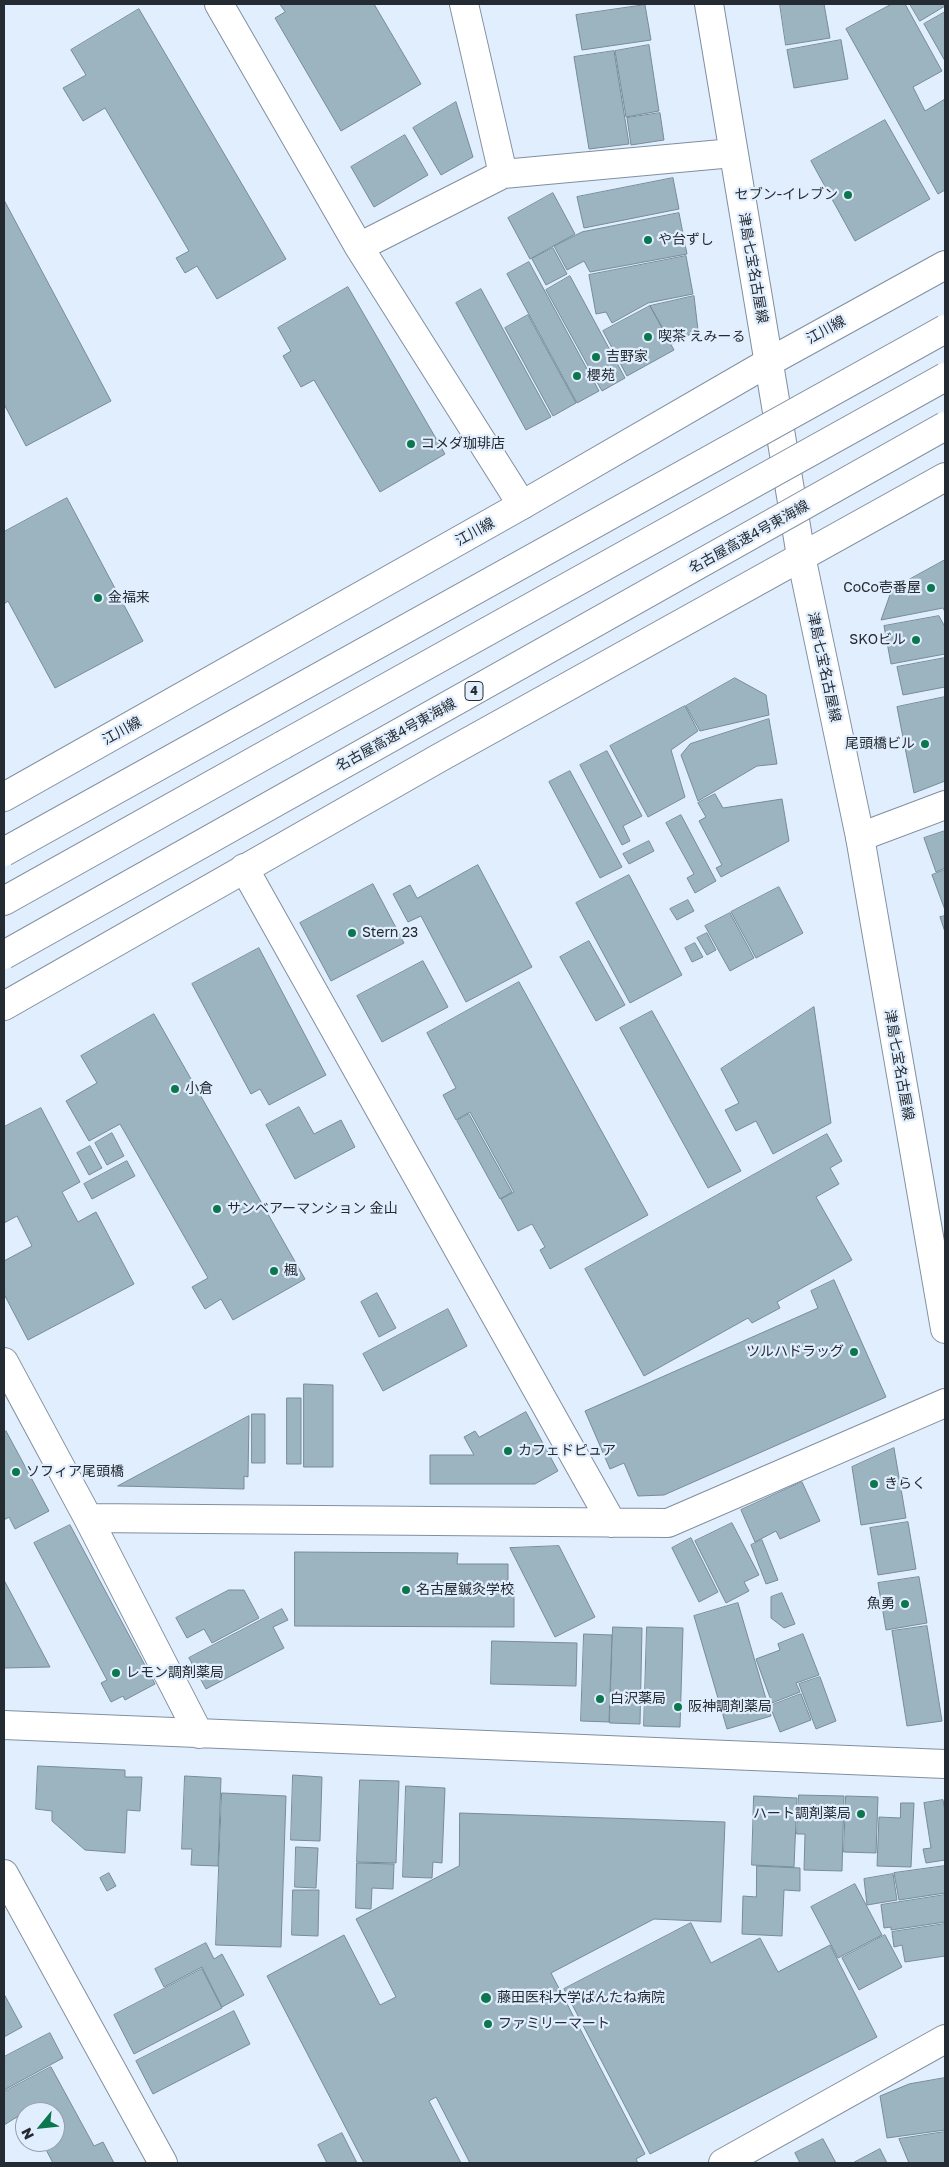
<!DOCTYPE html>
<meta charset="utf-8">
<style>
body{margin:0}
#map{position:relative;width:949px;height:2167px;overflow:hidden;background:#e1eefd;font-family:"Golos Text",sans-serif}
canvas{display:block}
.frame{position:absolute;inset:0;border:5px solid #252b32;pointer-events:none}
.north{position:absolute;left:15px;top:2102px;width:50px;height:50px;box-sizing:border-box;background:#e1eefd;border:1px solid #96a0ac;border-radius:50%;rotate:242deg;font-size:14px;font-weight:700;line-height:20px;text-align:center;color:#252b32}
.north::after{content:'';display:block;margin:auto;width:18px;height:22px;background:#0c764f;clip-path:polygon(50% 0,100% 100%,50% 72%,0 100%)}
</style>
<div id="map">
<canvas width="949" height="2167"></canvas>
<div class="frame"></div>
<div class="north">N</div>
</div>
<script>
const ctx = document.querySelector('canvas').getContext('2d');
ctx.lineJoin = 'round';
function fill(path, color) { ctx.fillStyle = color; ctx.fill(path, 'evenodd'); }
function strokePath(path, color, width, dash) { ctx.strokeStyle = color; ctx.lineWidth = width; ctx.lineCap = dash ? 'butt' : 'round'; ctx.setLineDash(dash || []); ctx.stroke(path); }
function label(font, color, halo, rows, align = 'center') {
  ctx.font = font + ' "Golos Text","Noto Sans JP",sans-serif'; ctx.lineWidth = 4.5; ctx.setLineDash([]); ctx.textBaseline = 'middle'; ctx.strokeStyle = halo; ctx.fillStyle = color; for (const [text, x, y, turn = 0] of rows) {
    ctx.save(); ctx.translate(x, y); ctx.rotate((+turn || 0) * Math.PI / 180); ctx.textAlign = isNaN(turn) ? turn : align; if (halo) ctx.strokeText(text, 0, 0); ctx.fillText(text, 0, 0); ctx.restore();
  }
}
const building = new Path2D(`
 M280 4H374L421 84 341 131 275 18 285 12Z
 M780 4H824L830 38 786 45Z
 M892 4H905L942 71 913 87 925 111 945 99V190L938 194 846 29Z
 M910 4H945V6L920 21Z
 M645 5 651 40 582 50 576 15Z
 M139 9 286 259 217 299 197 266 185 273 176 258 189 251 105 108 83 121 63 88 86 75 71 50Z
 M945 12V61L924 24Z
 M841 40 848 79 794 88 787 50Z
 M649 45 659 111 626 117 615 51Z
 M614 51 629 144 589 149 574 57Z
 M456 102 473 157 441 175 413 128Z
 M660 113 664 140 631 145 627 118Z
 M885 120 930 199 855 241 811 161Z
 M405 135 428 175 374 207 351 167Z
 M673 178 679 209 584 228 577 197Z
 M553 193 575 234 530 259 508 218Z
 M4 200 111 401 26 446 4 404Z
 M679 213 687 254 590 272 584 261 567 270 554 246 582 232Z
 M553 248 567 274 546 285 532 259Z
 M686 256 693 294 648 303 612 323 606 312 596 314 589 275Z
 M529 262 599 391 577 403 507 274Z
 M570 276 625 378 602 391 546 290Z
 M348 287 445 454 380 492 314 380 301 387 283 356 291 351 278 328Z
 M481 289 551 417 526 430 456 303Z
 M694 296 698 330 672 344 650 306Z
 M650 306 674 350 627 376 603 331Z
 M528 315 576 403 553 416 505 328Z
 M67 498 143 641 55 688 8 601 4 604V532Z
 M945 560V612L943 608 881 620 892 589Z
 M939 616 945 627V654L891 664 884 626Z
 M945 658V687L903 695 897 667Z
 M735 678 766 695 769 715 700 731 686 706Z
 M945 697V781L914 793 897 707Z
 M685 706 698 731 671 750 685 797 648 817 610 746Z
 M769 719 777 764 757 766 698 801 681 755 690 744Z
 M607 751 642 816 623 826 630 841 622 845 580 765Z
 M570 771 622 867 600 878 549 782Z
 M715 794 723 808 782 799 789 841 721 877 716 868 722 865 699 821 706 817 698 803Z
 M681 815 716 881 695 893 687 878 694 874 666 823Z
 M945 831V868L936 872 924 838Z
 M649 841 654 851 629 864 623 854Z
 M478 865 532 967 466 1002 421 916 408 922 393 894 410 885 417 898Z
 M945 870V910L932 875Z
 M629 875 682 975 630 1003 576 903Z
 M373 884 404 943 331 981 300 923Z
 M779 887 803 933 756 958 731 912Z
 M688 900 694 911 677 920 670 909Z
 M730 913 754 958 730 971 705 926Z
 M945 916V932L940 917Z
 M707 933 716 950 707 955 697 938Z
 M589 941 625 1005 596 1021 560 957Z
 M695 943 703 957 692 962 685 948Z
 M259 948 326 1075 269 1105 260 1089 251 1094 192 984Z
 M423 961 448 1007 382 1042 357 996Z
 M519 982 648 1215 550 1269 540 1250 545 1247 532 1224 518 1231 501 1199 514 1192 470 1112 456 1120 443 1095 456 1088 427 1033Z
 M814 1007 831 1123 773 1154 756 1121 736 1131 725 1110 739 1103 721 1069Z
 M652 1011 741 1171 708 1188 620 1028Z
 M154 1014 305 1279 233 1320 221 1299 205 1309 192 1287 208 1278 120 1124 89 1141 66 1101 97 1083 81 1056Z
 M299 1107 314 1134 341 1120 355 1147 295 1179 266 1125Z
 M41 1108 80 1182 62 1192 78 1222 96 1212 134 1284 28 1340 4 1294V1261L32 1246 17 1216 4 1223V1127Z
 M469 1114 512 1192 500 1199 457 1121Z
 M112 1133 124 1156 107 1165 95 1143Z
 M827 1134 842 1161 830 1168 839 1184 816 1197 852 1260 777 1302 780 1308 752 1323 748 1318 644 1376 585 1269Z
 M90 1146 102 1168 89 1175 77 1153Z
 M127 1161 135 1176 92 1199 84 1184Z
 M834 1280 886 1397 664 1495 638 1496 624 1463 610 1469 585 1411 818 1308 811 1291Z
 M377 1293 396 1328 379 1337 361 1302Z
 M448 1309 467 1346 383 1391 363 1354Z
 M304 1384 333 1385V1467H304Z
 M287 1398H301V1464H287Z
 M526 1412 558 1471 535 1484H430V1455H474L464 1437 475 1431 479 1437Z
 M252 1414H265V1463H252Z
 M249 1416 248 1477 244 1476V1489L118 1486Z
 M6 1431 49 1511 15 1529 9 1517 4 1520V1433Z
 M894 1448 906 1518 861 1525 852 1467Z
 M802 1482 820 1521 780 1539 776 1531 755 1542 741 1510Z
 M908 1522 916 1569 878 1575 870 1528Z
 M732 1523 759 1575 744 1582 749 1591 726 1603 695 1541Z
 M70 1525 155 1684 125 1700 123 1696 111 1702 101 1683 107 1680 34 1543Z
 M691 1538 718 1592 699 1602 672 1548Z
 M762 1540 778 1580 766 1584 751 1545Z
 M559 1546 595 1617 555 1637 510 1548Z
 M295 1552 458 1553 457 1564H508V1585L514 1584V1627L295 1626Z
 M919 1577 927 1623 886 1630 878 1583Z
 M4 1580 50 1667 4 1668Z
 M229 1590H244L259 1618 212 1643 204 1629 187 1638 176 1618Z
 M782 1593 795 1624 784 1628 771 1618V1597Z
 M738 1603 771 1716 727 1729 694 1616Z
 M282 1609 288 1620 273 1627 284 1648 206 1689 189 1658Z
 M927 1626 942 1721 907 1726 892 1631Z
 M613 1627 642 1628 640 1724 610 1723Z
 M647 1627 683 1628 680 1727 644 1726Z
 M584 1634 612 1635 609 1722 581 1721Z
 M803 1634 819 1675 796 1683 800 1692 772 1703 756 1659 780 1650 778 1644Z
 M492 1641 577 1643 576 1686 491 1684Z
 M820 1677 836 1721 816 1729 799 1684Z
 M801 1694 811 1720 780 1732 770 1706Z
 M38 1766 125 1770V1777H142L140 1811 127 1810 125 1853 85 1850 52 1821V1811L36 1809Z
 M293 1775 322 1777 320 1841 291 1840Z
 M185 1776 221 1778 218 1866 191 1865 192 1849H182Z
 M360 1780 399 1781 396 1863 357 1862Z
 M406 1786 445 1788 442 1863 433 1862 432 1878 403 1877Z
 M222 1793 286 1796 281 1947 216 1945Z
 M799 1795 844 1796 842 1871 804 1870 805 1834H797Z
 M754 1796 797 1798 794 1867 752 1865Z
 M846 1796 878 1797 876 1853 844 1852Z
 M943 1800 945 1811V1860L926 1863 923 1849 931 1848 924 1803Z
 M901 1803H914L911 1867 877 1866 879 1817 900 1818Z
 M460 1813 725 1822 721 1922 654 1919 551 1973 645 2154 636 2159 638 2163H470L436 2097 429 2101 461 2163H364L267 1976 344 1935 380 2005 396 1997 356 1919 459 1866Z
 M296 1847 318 1848 316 1888 295 1887Z
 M357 1863 394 1864 393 1889 372 1888 371 1909 356 1908Z
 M757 1866 800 1868V1891L784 1890 782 1936 742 1934 743 1896 756 1897Z
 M945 1866V1893L899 1900 894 1873Z
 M109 1873 116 1886 107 1891 100 1878Z
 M893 1874 897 1900 867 1905 864 1879Z
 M855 1884 882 1935 838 1958 811 1907Z
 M293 1890H319L318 1936 292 1935Z
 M945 1895V1922L891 1930V1927L884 1928 881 1905Z
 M691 1923 711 1963 760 1938 778 1972 830 1945 877 2037 650 2154 564 1989Z
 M945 1924V1956L905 1962 902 1945 894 1947 892 1932Z
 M885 1935 902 1967 859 1990 842 1958Z
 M206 1943 214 1959 222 1954 244 1995 222 2007 202 1967 164 1987 155 1969Z
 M202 1969 222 2008 134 2054 114 2015Z
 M4 1994 22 2027 4 2037Z
 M234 2011 250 2044 153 2094 136 2061Z
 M50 2033 63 2058 4 2090V2057Z
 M51 2067 94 2146 103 2142 114 2163H53L42 2142H55V2112H25L4 2125V2092Z
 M945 2078V2130L887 2138 880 2096 909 2084Z
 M945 2132V2163H909L899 2139Z
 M342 2133 357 2163H327L318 2145Z
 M823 2139 836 2163H800L795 2153Z
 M880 2149 887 2163H853Z`);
fill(building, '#9cb3c0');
strokePath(building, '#768c99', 1);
const street = new Path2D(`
 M219 4 359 247 522 505
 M464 4 503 174
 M359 247 503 174 733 153
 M860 837 945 805
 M244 868 612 1523
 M4 1362 88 1518 199 1734
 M88 1518 668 1523 945 1403
 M4 1725 945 1764
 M4 1874 163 2163
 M723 2163 945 2039`);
const secondary = new Path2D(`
 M709 4 801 556 860 837 945 1329`);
const primary = new Path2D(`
 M4 797 522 505 769 362 945 265
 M4 1006 439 758 945 477`);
const highway = new Path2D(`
 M4 901 283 745`);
strokePath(street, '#808fa0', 30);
strokePath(secondary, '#808fa0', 30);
strokePath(primary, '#808fa0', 30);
strokePath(highway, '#808fa0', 30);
strokePath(street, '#fff', 28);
strokePath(secondary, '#fff', 28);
strokePath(primary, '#fff', 28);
strokePath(highway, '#fff', 28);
const highwayBridge = new Path2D(`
 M283 745 945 377
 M4 852 945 329
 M4 955 945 426`);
strokePath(highwayBridge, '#808fa0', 30, []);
strokePath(highwayBridge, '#fff', 28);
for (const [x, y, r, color] of [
 [848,195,5,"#0c764f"],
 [648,240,5,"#0c764f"],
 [648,337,5,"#0c764f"],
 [596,357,5,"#0c764f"],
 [577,376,5,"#0c764f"],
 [411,444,5,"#0c764f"],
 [931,588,5,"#0c764f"],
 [98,598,5,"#0c764f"],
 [916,640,5,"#0c764f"],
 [925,744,5,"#0c764f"],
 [352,933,5,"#0c764f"],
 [175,1089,5,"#0c764f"],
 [217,1209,5,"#0c764f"],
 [274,1271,5,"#0c764f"],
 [854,1352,5,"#0c764f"],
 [508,1451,5,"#0c764f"],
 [16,1472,5,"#0c764f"],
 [874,1484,5,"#0c764f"],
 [406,1590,5,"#0c764f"],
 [905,1604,5,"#0c764f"],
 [116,1673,5,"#0c764f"],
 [600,1699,5,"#0c764f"],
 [678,1707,5,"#0c764f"],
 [861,1814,5,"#0c764f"],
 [486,1998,6,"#0c764f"],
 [488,2024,5,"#0c764f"]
]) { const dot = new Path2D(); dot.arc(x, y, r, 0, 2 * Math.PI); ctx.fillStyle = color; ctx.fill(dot); strokePath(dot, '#e1eefd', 2); }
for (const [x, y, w] of [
 [474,691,18]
]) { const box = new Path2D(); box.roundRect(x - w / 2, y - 9.5, w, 19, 4); ctx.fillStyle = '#e1eefd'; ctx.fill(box); strokePath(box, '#252b32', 1); }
label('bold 12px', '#252b32', null, [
 ["4",474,691]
]);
label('14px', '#252b32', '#e1eefd', [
 ["セブン-イレブン",838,195,"right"],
 ["や台ずし",658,240],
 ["喫茶 えみーる",658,337],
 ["吉野家",606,357],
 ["櫻苑",587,376],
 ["コメダ珈琲店",421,444],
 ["CoCo壱番屋",921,588,"right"],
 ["金福来",108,598],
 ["SKOビル",906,640,"right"],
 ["尾頭橋ビル",915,744,"right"],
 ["Stern 23",362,933],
 ["小倉",185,1089],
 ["サンベアーマンション 金山",227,1209],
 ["楓",284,1271],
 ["ツルハドラッグ",844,1352,"right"],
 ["カフェドピュア",518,1451],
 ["ソフィア尾頭橋",26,1472],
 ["きらく",884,1484],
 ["名古屋鍼灸学校",416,1590],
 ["魚勇",895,1604,"right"],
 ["レモン調剤薬局",126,1673],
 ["白沢薬局",610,1699],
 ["阪神調剤薬局",688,1707],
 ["ハート調剤薬局",851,1814,"right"],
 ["藤田医科大学ばんたね病院",497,1998],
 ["ファミリーマート",498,2024]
], 'left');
label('14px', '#252b32', '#e1eefd', [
 ["津島七宝名古屋線",753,268,80],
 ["江川線",826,330,-29],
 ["江川線",475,532,-29],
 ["名古屋高速4号東海線",749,537,-29],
 ["津島七宝名古屋線",824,667,78],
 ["江川線",122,731,-29],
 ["名古屋高速4号東海線",396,735,-29],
 ["津島七宝名古屋線",899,1065,80]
]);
</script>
